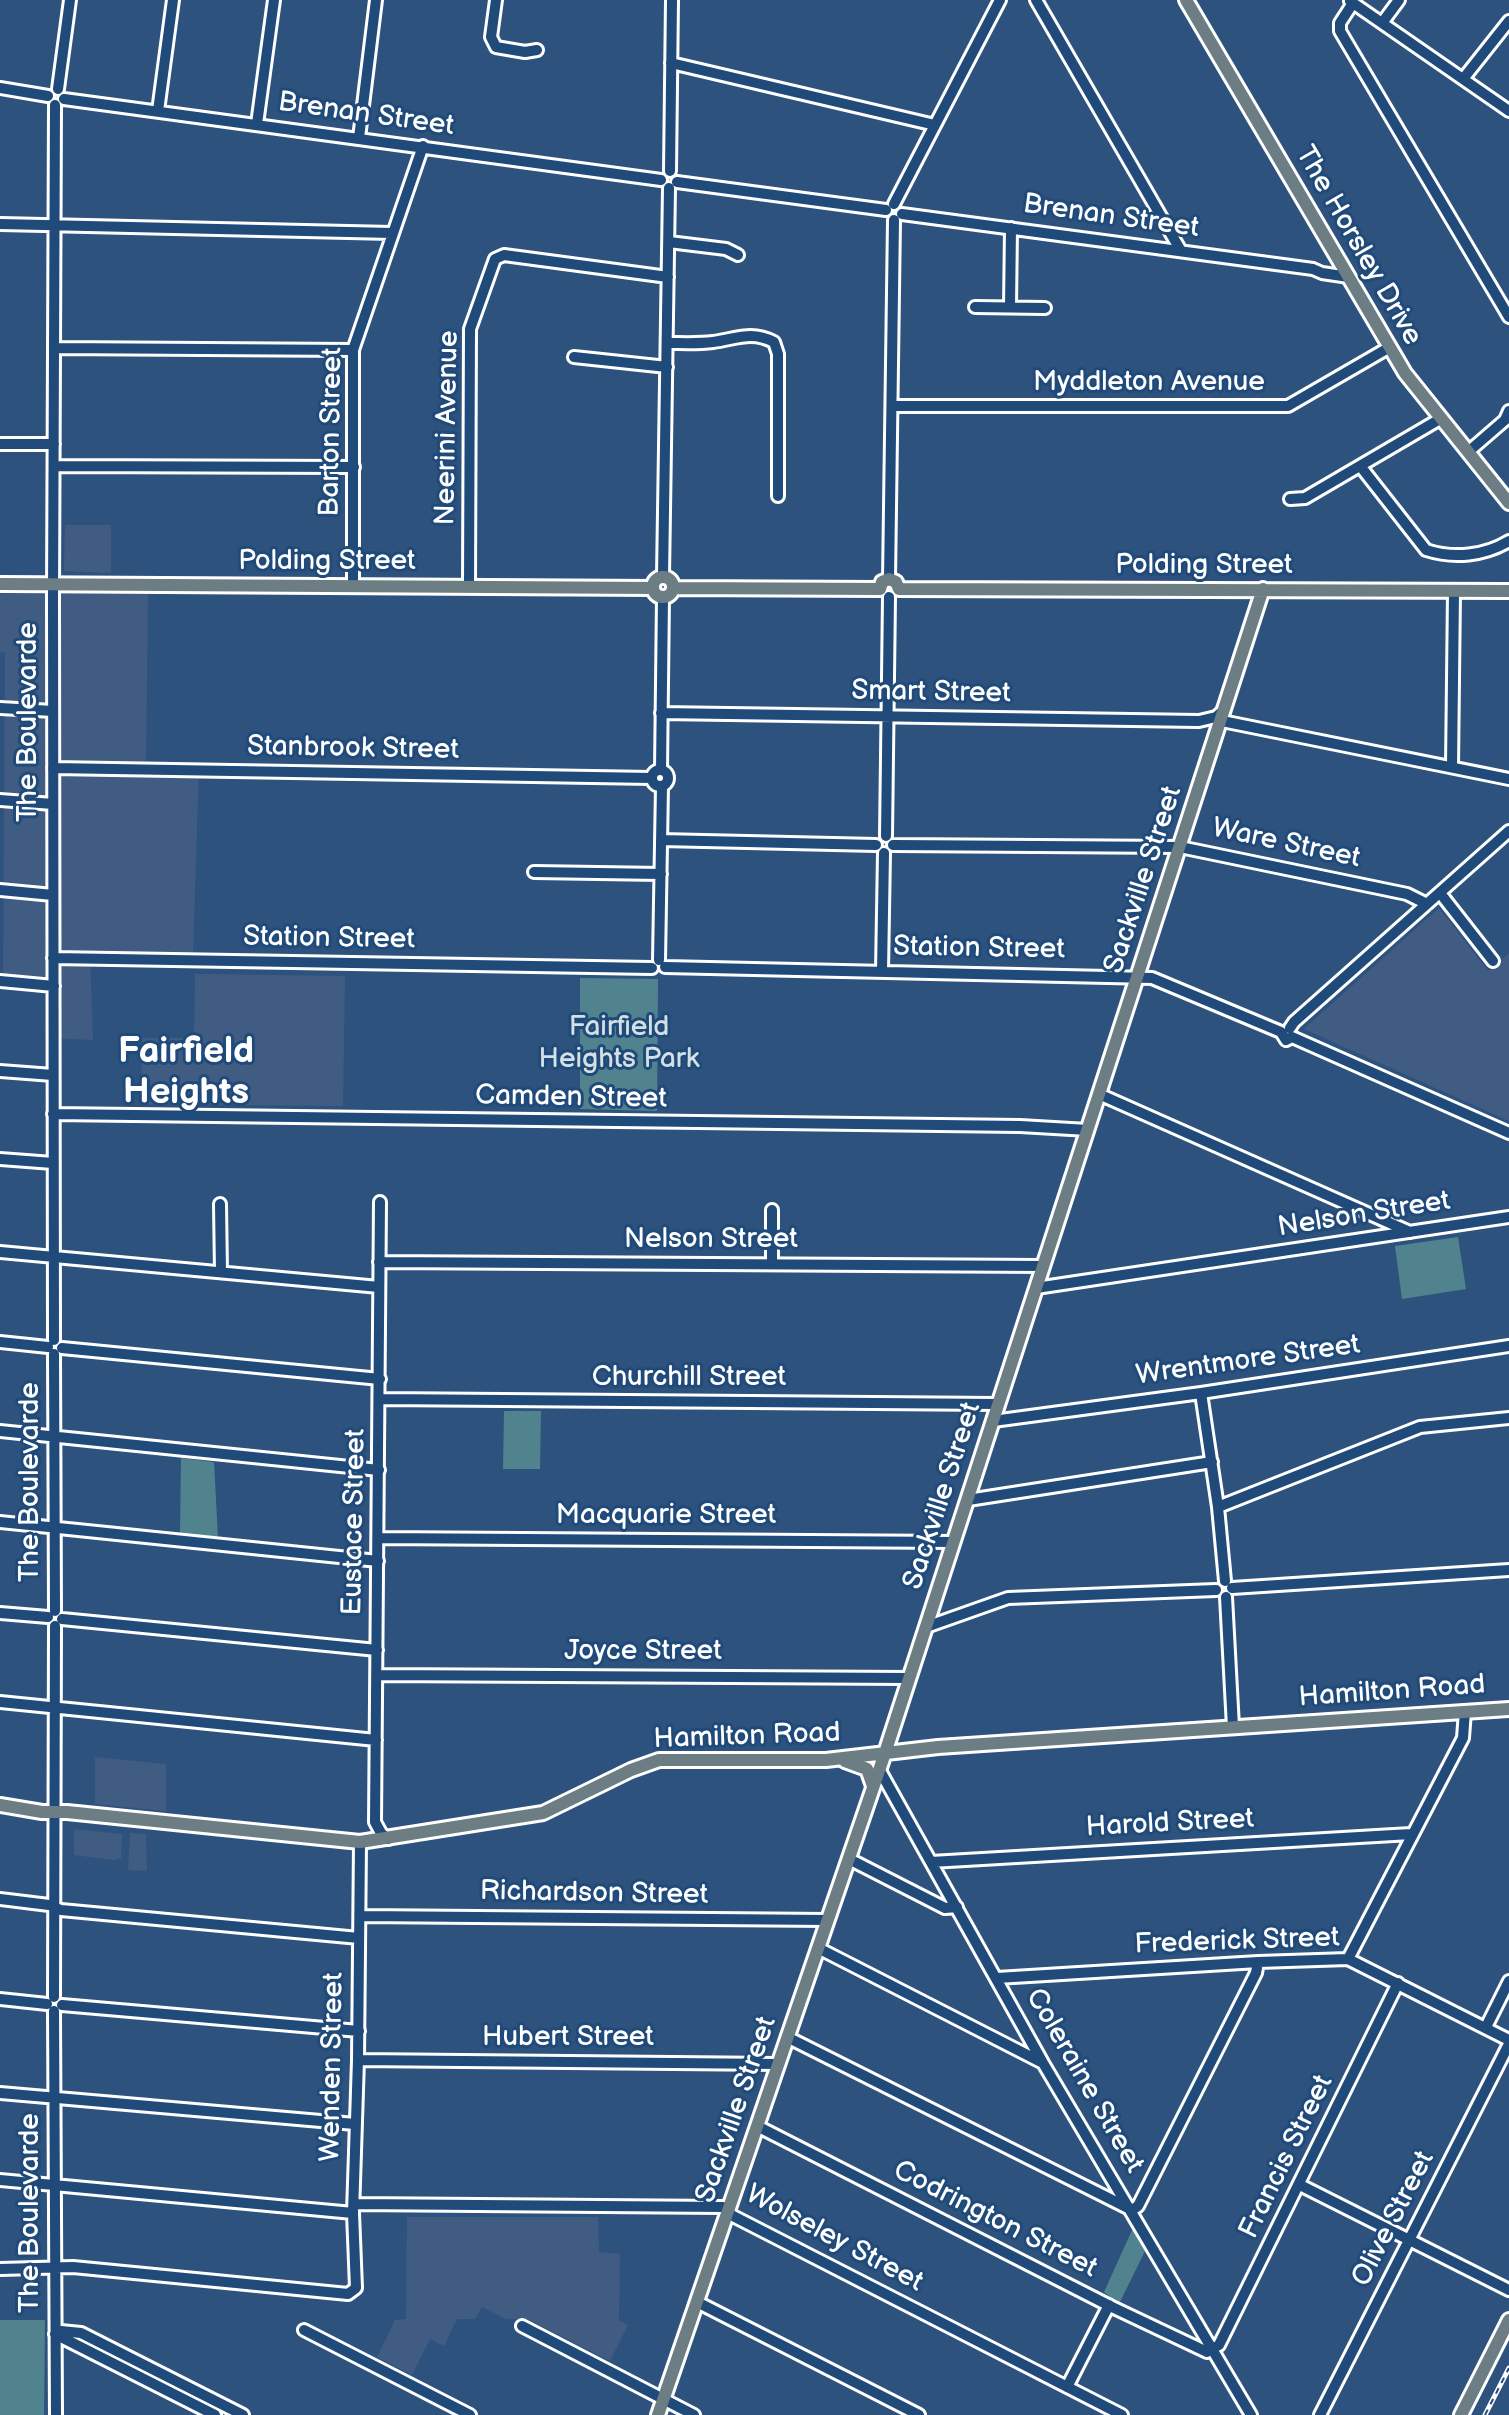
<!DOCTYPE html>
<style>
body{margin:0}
canvas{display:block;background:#2e527e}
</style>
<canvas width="1509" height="2415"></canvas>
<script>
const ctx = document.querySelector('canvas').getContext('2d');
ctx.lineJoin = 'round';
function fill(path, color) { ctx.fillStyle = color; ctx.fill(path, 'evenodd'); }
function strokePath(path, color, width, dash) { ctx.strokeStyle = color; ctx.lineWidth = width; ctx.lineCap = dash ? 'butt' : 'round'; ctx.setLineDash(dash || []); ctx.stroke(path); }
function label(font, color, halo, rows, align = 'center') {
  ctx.font = font + ' "Balsamiq Sans",sans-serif'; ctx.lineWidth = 6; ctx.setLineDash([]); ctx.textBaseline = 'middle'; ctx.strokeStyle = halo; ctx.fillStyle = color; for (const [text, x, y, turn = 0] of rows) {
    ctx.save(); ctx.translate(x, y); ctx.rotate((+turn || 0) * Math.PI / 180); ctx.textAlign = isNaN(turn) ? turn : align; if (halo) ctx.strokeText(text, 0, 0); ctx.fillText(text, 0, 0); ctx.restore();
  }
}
fill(new Path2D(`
 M65 525H111V573L64 571Z
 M0 594H148L146 761 199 763 193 956 90 955 93 1040 51 1038V993L3 987 5 653 0 652Z
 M1439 908 1488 971 1509 953V1121L1304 1029Z
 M195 974 345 976 343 1106 141 1104 142 1038H194Z
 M95 1757 166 1764V1811L95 1804Z
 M74 1829 122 1834 121 1858 114 1860 74 1855Z
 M130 1833 146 1834 147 1871 128 1870Z
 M407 2217H598L599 2252 620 2254 619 2319H617L628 2325 610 2361 528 2319H506L482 2307 475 2319H457L444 2346 430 2339 412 2375 377 2357 395 2320 406 2319Z`), '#405c82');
fill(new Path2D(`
 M580 978 658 979 657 1111 580 1109Z
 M1458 1237 1466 1289 1402 1299 1395 1246Z
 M504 1411H541L540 1469H503Z
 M181 1458 214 1462 218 1538 180 1533Z
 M1133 2228 1145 2251 1119 2304 1104 2292Z
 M0 2320H45L44 2415H0Z`), '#51838f');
const minor = new Path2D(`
 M496 0 491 37 496 47 525 52 537 50
 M1036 0 1181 251
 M1350 1 1509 111
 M1353 3 1340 23V31L1509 317
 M1382 23 1399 0
 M671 63 935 125
 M1463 79 1509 21
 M0 88 48 96
 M58 89 70 0
 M64 99 661 180
 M158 111 173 0
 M257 124 274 0
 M359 138 376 0
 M670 171 672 0
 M677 182 886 210
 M894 204 1000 0
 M902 214 1313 269 1322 273 1349 277
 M0 224 392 233
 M669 242 726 249 738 255
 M975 307 1045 308
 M1010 307 1011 228
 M668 343C682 343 698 344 713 342 736 339 751 330 774 342L778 354V496
 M55 348 353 350
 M574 357 667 367
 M892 406H1288L1390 347
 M0 444H54
 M1468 452 1505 420 1509 411
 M54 466 354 467
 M1361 467 1426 550C1454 559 1484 556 1509 541
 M1290 499 1305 498 1440 419
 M663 576 669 188
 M889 579 894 220
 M353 585V350L423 146
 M469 586 470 329 495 259 504 255 668 277
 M0 708 53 711
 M661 713 1199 721 1216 717 1224 710
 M1222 721 1509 779
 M1452 767 1454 592
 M53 768 652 778
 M661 770 663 597
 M652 778a8 8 0 1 1 16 0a8 8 0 1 1-16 0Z
 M0 800 53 804
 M886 836 889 597
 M661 840 876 845
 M893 845 1180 847 1407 894 1427 904
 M534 872 661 874
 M0 890 53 895
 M1440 893 1493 961
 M53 958 652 968
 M659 960 662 786
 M665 967 1152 978 1281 1032 1286 1040 1292 1037
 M882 971 884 853
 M0 981 54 986
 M1290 1028 1294 1022 1509 831
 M1292 1037 1509 1133
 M0 1071 53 1075
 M1101 1095 1410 1232
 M53 1114 1020 1126 1088 1130
 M0 1159 53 1163
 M380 1202 375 1822 381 1833 388 1839
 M220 1204 221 1272
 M0 1252 379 1287
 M379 1262 1042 1266
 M772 1264V1210
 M1036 1288 1509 1217
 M54 1340 53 599 55 105
 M0 1342 48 1347
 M62 1348 380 1379
 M54 1354 55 1611
 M1201 1393 1218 1507 1225 1581
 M380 1399 997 1404
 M993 1421 1201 1393 1509 1346
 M0 1431 379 1470
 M968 1500 1212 1462
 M1218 1507 1420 1427 1509 1418
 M0 1522 378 1561
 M378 1538 954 1542
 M1232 1588 1509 1570
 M1226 1597 1233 1727
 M0 1613 48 1617
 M62 1619 377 1650
 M926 1627 1008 1598 1216 1590
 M377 1675 909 1678
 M0 1702 376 1740
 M879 1769 1043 2063 1251 2415
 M849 1859 945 1908 957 1907
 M931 1862 1411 1834
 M0 1899 49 1905 61 1910 359 1938
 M360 1916 828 1920
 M818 1948 1043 2063
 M1348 1959 1463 1738 1465 1711
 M997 1978 1258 1962 1348 1959 1509 2040
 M54 1997 55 1626
 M0 1999 47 2004
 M62 2005 359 2031
 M54 2011 56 2415
 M1486 2027 1509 1981
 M787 2037 1132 2210
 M358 2060 778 2064
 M0 2093 355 2124
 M757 2126 1112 2307 1207 2352 1219 2345 1398 1983
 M0 2180 353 2213
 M1300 2185 1509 2290
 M355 2204 723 2207 733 2216 1122 2415
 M1132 2210 1138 2206 1256 1973 1258 1962
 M0 2269 73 2267 348 2294 356 2288 353 2213 358 2060 360 1842
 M697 2302 919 2415
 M522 2326 694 2415
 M304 2330 470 2415
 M55 2334 61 2331 81 2333 243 2415
 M55 2334 215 2415
 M1067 2387 1109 2305
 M1320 2415 1509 2044`);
const major = new Path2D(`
 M1186 0 1405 373 1509 503
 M653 587a10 10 0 1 1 20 0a10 10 0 1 1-20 0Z
 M0 584 653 588
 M674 588 880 589
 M880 589 882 582 889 579 896 582 899 589
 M899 589 1509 591
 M845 1761 867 1769 873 1786
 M0 1805 42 1812H67L360 1842 543 1813 631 1770 659 1760H826L938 1747 1509 1709
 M658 2415 885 1753 1263 589
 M1461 2415 1509 2320`);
strokePath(minor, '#fff', 16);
strokePath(major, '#fff', 18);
strokePath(minor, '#1f4a7a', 10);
strokePath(major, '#6d7d84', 12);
const rail = new Path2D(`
 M1485 2415 1509 2368`);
strokePath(rail, '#fff', 5);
strokePath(rail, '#1f4a7a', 2, [6]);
label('28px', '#fff', '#1f4a7a', [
 ["Brenan Street",366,115,8],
 ["Brenan Street",1111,217,8],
 ["The Horsley Drive",1358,246,60],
 ["Myddleton Avenue",1149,383],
 ["Neerini Avenue",448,428,-89],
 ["Barton Street",332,432,-89],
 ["Polding Street",327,562],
 ["Polding Street",1204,566],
 ["Smart Street",931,693,1],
 ["The Boulevarde",29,722,-90],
 ["Stanbrook Street",353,749,1],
 ["Ware Street",1286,844,12],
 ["Sackville Street",1144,880,-72],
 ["Station Street",329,939,1],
 ["Station Street",979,949,1],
 ["Camden Street",571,1098,1],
 ["Nelson Street",1364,1215,-9],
 ["Nelson Street",711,1240],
 ["Wrentmore Street",1248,1361,-8],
 ["Churchill Street",689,1378],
 ["The Boulevarde",31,1482,-90],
 ["Sackville Street",943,1496,-72],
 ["Macquarie Street",666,1516],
 ["Eustace Street",355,1522,-89],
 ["Joyce Street",643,1652],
 ["Hamilton Road",1392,1692,-4],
 ["Hamilton Road",747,1737,-2],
 ["Harold Street",1170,1824,-3],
 ["Richardson Street",594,1894,1],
 ["Frederick Street",1237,1942,-2],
 ["Hubert Street",568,2038],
 ["Wenden Street",333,2067,-89],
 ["Coleraine Street",1084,2081,60],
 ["Sackville Street",737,2110,-71],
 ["Francis Street",1287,2157,-64],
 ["The Boulevarde",31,2213,-90],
 ["Olive Street",1394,2219,-63],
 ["Codrington Street",995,2220,27],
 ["Wolseley Street",834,2239,28]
]);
label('28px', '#d4e0e3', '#1f4a7a', [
 ["Fairfield",619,1028],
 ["Heights Park",619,1060]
]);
label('bold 36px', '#fff', '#1f4a7a', [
 ["Fairfield",186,1053],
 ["Heights",186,1094]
]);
</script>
